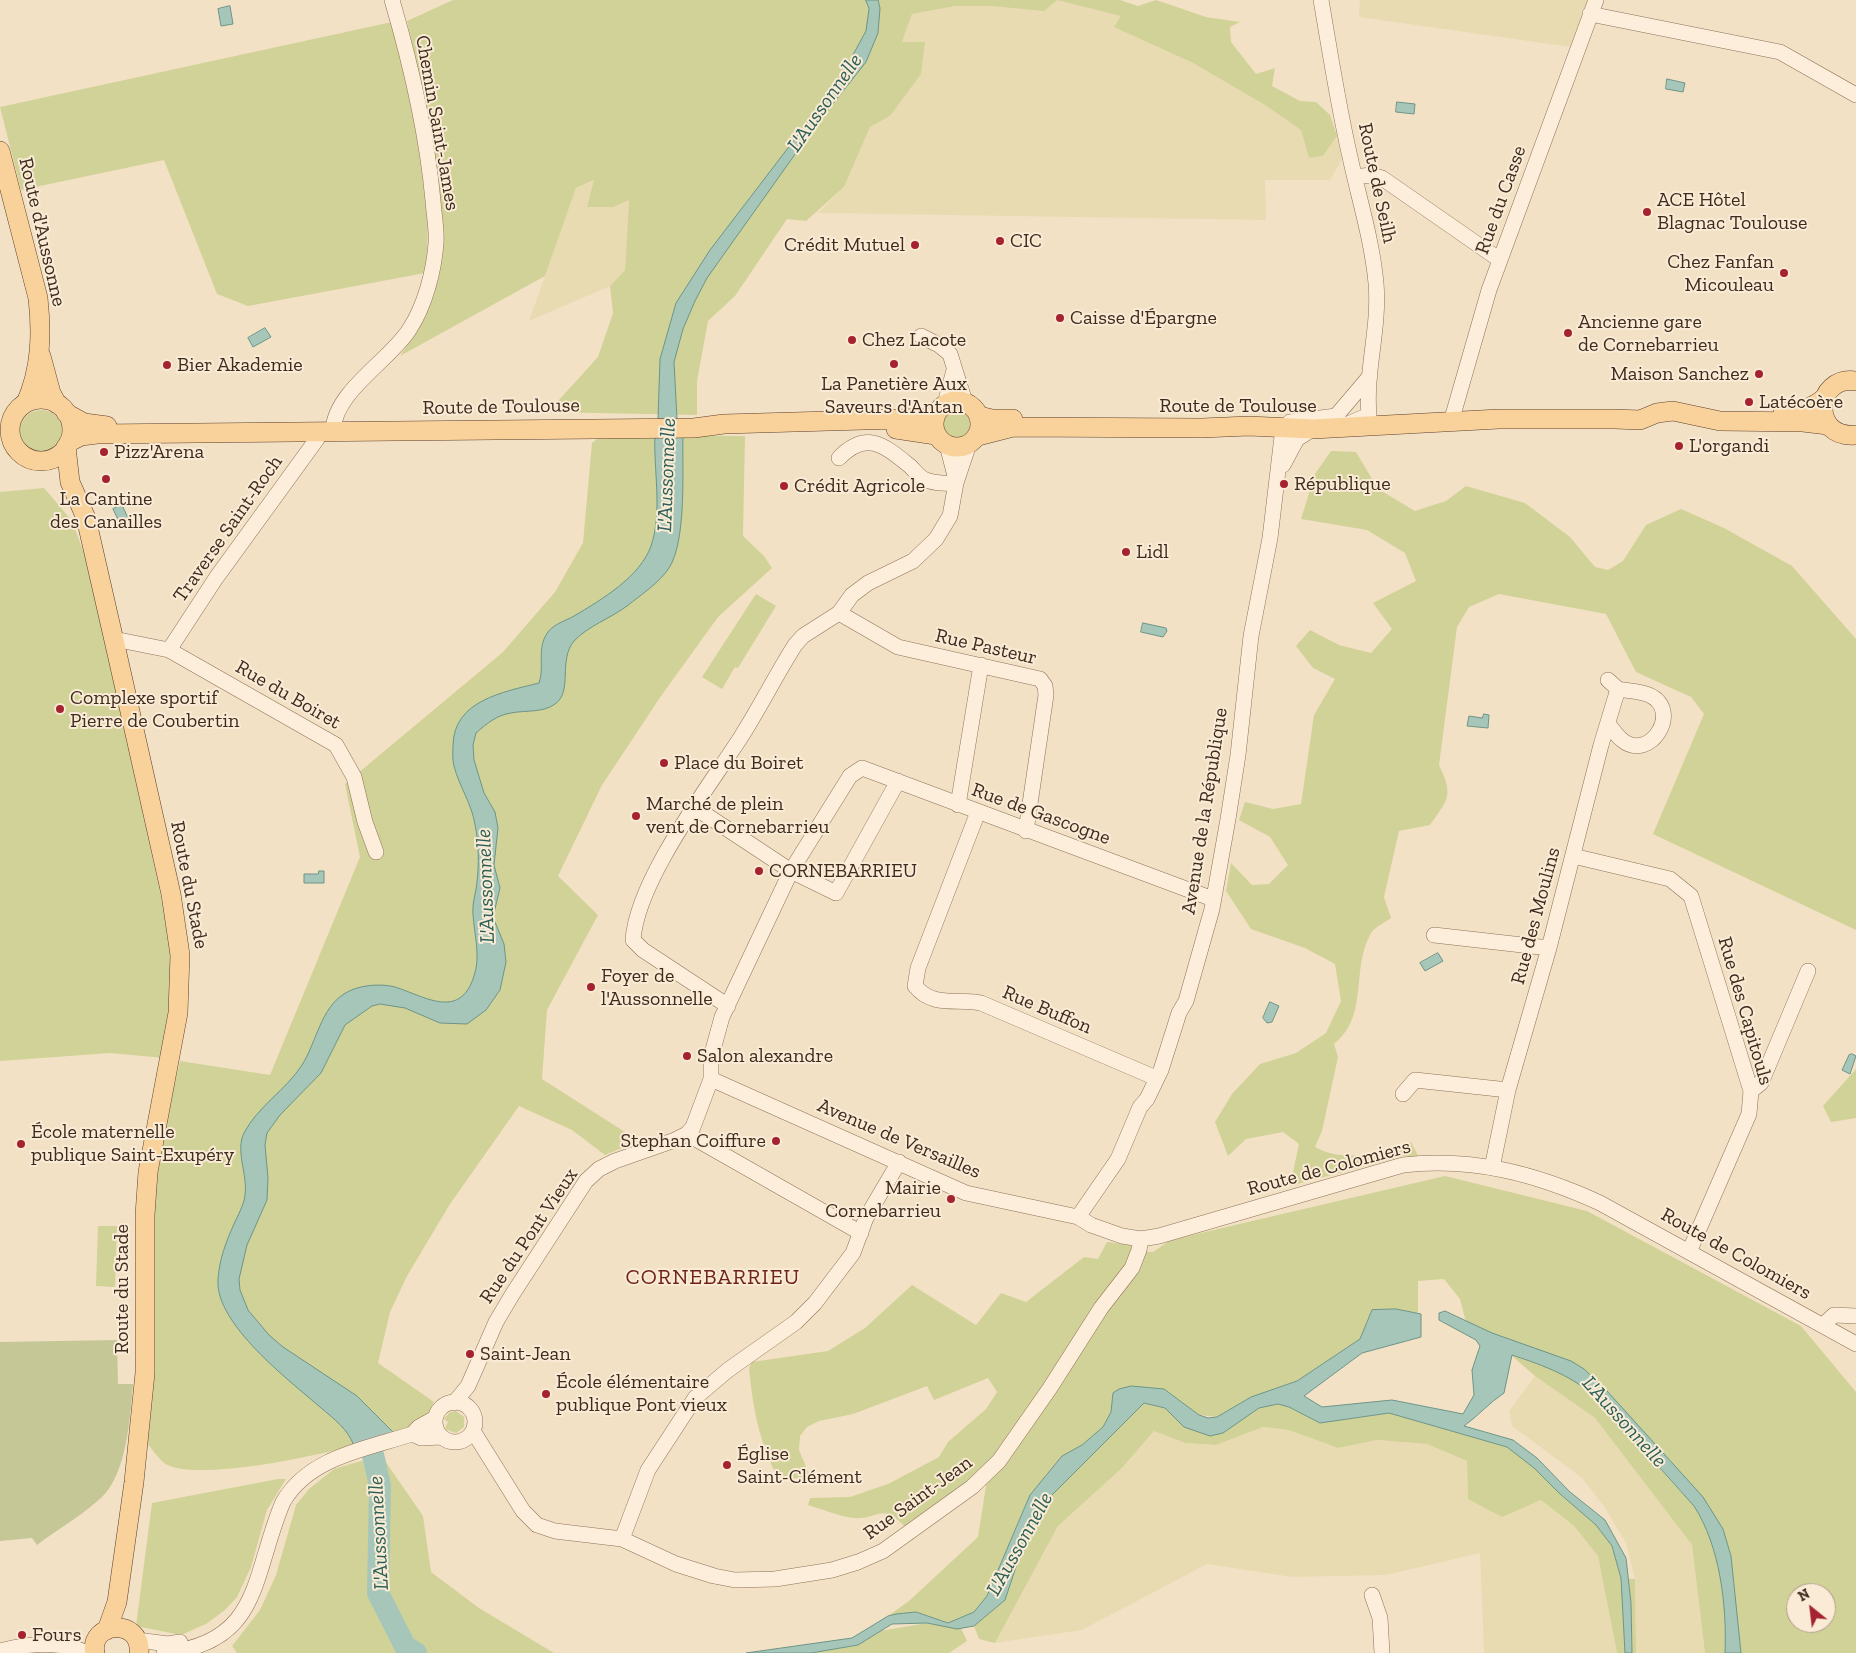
<!DOCTYPE html>
<meta charset="utf-8">
<style>
body{margin:0}
#map{position:relative;width:1856px;height:1653px;overflow:hidden;background:#f3e1c5;font-family:"Zilla Slab",serif}
canvas{display:block}
.north{position:absolute;left:1786px;top:1583px;width:50px;height:50px;box-sizing:border-box;background:#f9ebd5;border:1px solid #af9e8c;border-radius:50%;rotate:331deg;font-size:14px;font-weight:700;line-height:20px;text-align:center;color:#3f2b1e}
.north::after{content:'';display:block;margin:auto;width:18px;height:22px;background:#a52230;clip-path:polygon(50% 0,100% 100%,50% 72%,0 100%)}
</style>
<div id="map">
<canvas width="1856" height="1653"></canvas>
<div class="north">N</div>
</div>
<script>
const ctx = document.querySelector('canvas').getContext('2d');
ctx.lineJoin = 'round';
function fill(path, color) { ctx.fillStyle = color; ctx.fill(path, 'evenodd'); }
function strokePath(path, color, width, dash) { ctx.strokeStyle = color; ctx.lineWidth = width; ctx.lineCap = dash ? 'butt' : 'round'; ctx.setLineDash(dash || []); ctx.stroke(path); }
function label(font, color, halo, rows, align = 'center') {
  ctx.font = font + ' "Zilla Slab",serif'; ctx.lineWidth = 4; ctx.setLineDash([]); ctx.textBaseline = 'middle'; ctx.strokeStyle = halo; ctx.fillStyle = color; for (const [text, x, y, turn = 0] of rows) {
    ctx.save(); ctx.translate(x, y); ctx.rotate((+turn || 0) * Math.PI / 180); ctx.textAlign = isNaN(turn) ? turn : align; if (halo) ctx.strokeText(text, 0, 0); ctx.fillText(text, 0, 0); ctx.restore();
  }
}
fill(new Path2D(`
 M1057 0 1122 16 1115 27 1193 63 1265 105 1302 130 1310 158 1323 156 1337 136 1342 160 1330 180H1265L1266 220 818 213 844 187 870 127 890 116 902 42 912 14 956 6Z
 M1360 0H1588L1571 47 1359 17Z
 M595 180 587 207 629 200 625 270 610 286 529 321 576 188Z
 M1535 1376 1595 1418 1692 1545 1705 1653H1636L1635 1579 1626 1543 1605 1508 1582 1478 1512 1426 1509 1411Z
 M1262 1427 1289 1430 1338 1448 1377 1440 1427 1444 1467 1461 1468 1499 1541 1500 1574 1526 1598 1556 1617 1653H1484L1480 1553 1386 1575 1292 1577 1207 1564 1082 1630 995 1643 1058 1526 1122 1468 1154 1431 1185 1443 1216 1445Z`), '#e9dbb1');
fill(new Path2D(`
 M453 0H1120L1138 6 1156 0 1206 17 1240 22 1230 27 1231 42 1256 74 1275 68 1272 86 1300 101 1316 102 1330 115 1337 136 1323 156 1309 158 1301 130 1265 105 1193 63 1114 27 1121 16 1057 0 1044 11 992 6H956L912 14 902 42H925L921 74 890 116 870 127 844 187 806 221 787 219 735 296 708 321 697 381V415L548 412 598 357 613 313 610 286 625 270 629 200 613 207H587L594 180 576 188 545 276 400 356C410 340 424 322 431 304 460 231 423 97 407 21Z
 M392 22C408 99 437 196 425 273L248 306 217 294 164 160 21 190 0 107Z
 M942 424a14 14 0 1 1 28 0a14 14 0 1 1-28 0Z
 M20 431a21 21 0 1 1 42 0a21 21 0 1 1-42 0Z
 M602 435 745 436 743 536 764 556 772 568 718 617 661 696 602 785 558 876 598 915 547 1010 542 1079 639 1141 605 1155 572 1130 519 1106 450 1204 407 1276 390 1312 378 1363 434 1402C429 1412 426 1419 416 1425 379 1444 198 1487 164 1463 158 1458 152 1449 147 1443L151 1207 163 1133 180 1061 270 1075 360 857 345 784 503 652 555 592 583 543 592 443Z
 M1331 451 1356 452 1378 489 1415 511 1446 501 1466 486 1525 503 1570 537 1595 567 1608 570 1623 561 1646 525 1681 509 1724 528 1792 566 1856 639V930L1653 834 1704 714 1691 697 1636 672 1606 614 1499 594 1469 607 1457 627 1439 765C1454 796 1448 799 1430 825L1399 831 1384 897 1391 918C1384 923 1373 928 1370 935 1351 971 1369 1016 1334 1044L1338 1057 1322 1131 1315 1147C1346 1164 1378 1152 1411 1142L1419 1158 1404 1156 1290 1186 1299 1144 1283 1132 1246 1139 1228 1156 1215 1122 1232 1094 1260 1064 1296 1053 1326 1033 1341 1001 1335 964 1305 948 1251 929 1226 891 1231 863 1252 885 1269 884 1288 865 1270 837 1239 820 1245 802 1273 809 1301 804 1314 715 1335 679 1313 668 1296 646 1310 630 1339 645 1371 653 1392 629 1373 603 1416 581 1405 553 1367 530 1301 519 1315 474Z
 M44 488 72 521 87 561 171 942 172 994 164 1058 110 1053 0 1061V492Z
 M756 594 776 606 738 668 735 667 722 689 702 677Z
 M1856 1069V1118L1831 1122 1823 1106Z
 M1445 1176 1587 1211 1801 1326 1856 1392V1653H1741L1730 1556 1723 1529 1607 1391 1466 1322 1460 1299 1444 1279 1418 1281V1313L1396 1309 1372 1310 1360 1339 1297 1381 1251 1397 1217 1417 1199 1415 1164 1389 1113 1393 1111 1412 1103 1427 1082 1445 1062 1456 1030 1495 987 1596 975 1612 948 1623 916 1612 888 1616 909 1601 978 1537 986 1486 976 1474 967 1484 905 1527C882 1501 879 1520 853 1518 838 1516 822 1509 808 1505L810 1498 850 1497 888 1484 939 1457 948 1442 986 1409 997 1392 988 1378 934 1400 927 1386 853 1414 819 1421 807 1427 800 1436 799 1450 810 1476 792 1479 776 1474C758 1438 753 1407 749 1368L752 1362 828 1351 865 1328 912 1285 976 1325 1001 1293 1026 1302 1084 1257 1098 1259 1107 1242 1130 1245 1133 1251 1153 1252 1169 1241 1188 1236ZM1796 1593H1826V1623H1796Z
 M98 1226H117L115 1287 96 1286Z
 M1511 1355 1556 1370 1582 1384 1694 1506C1720 1546 1727 1606 1725 1653H1705L1692 1545 1595 1418 1535 1376Z
 M1144 1403 1165 1408 1184 1427 1223 1433 1259 1408 1278 1404 1289 1407 1320 1423 1389 1413 1507 1447 1534 1468 1559 1493 1596 1525 1612 1546 1621 1578 1635 1579 1636 1653H1617L1598 1556 1574 1526 1541 1500 1502 1517 1468 1499 1467 1461 1427 1444 1377 1440 1338 1448 1289 1430 1263 1427 1216 1445 1185 1443 1154 1431 1122 1468 1058 1526 995 1643 979 1639 974 1626 1005 1600 1026 1537 1046 1501Z
 M456 1411 464 1417V1427L456 1433 445 1429 448 1422 444 1419 450 1412Z
 M381 1455 423 1516 431 1572 479 1608 554 1653H237L232 1646 260 1610 276 1575 296 1505 309 1489 334 1469Z
 M278 1479H286L267 1510 251 1567 237 1597 225 1610 206 1624 181 1635 136 1626 152 1503Z
 M927 1623 961 1628 967 1641 949 1653H811L858 1645 880 1631Z`), '#d1d297');
fill(new Path2D(`
 M117 1340 118 1384H133C130 1417 127 1473 102 1497 83 1515 58 1529 37 1545L32 1538 0 1541V1342Z`), '#c5c797');
const water = new Path2D(`
 M866 0H878L880 8 878 33 866 62 813 129 707 278 695 301 683 329 674 362 677 419H658L660 359 676 303 710 250 817 110 848 64 866 31 869 9Z
 M230 6 233 24 221 26 218 9Z
 M1667 79 1685 83 1683 92 1666 89Z
 M1397 102 1415 104 1414 114 1396 112Z
 M265 328 271 337 253 347 248 338Z
 M655 432 683 433C682 467 687 540 669 568 659 583 642 594 627 606 611 618 588 626 574 641 558 660 573 692 555 704 543 713 526 710 511 713 497 715 486 724 476 733L473 745 474 760 484 793 495 812 498 828 494 865 500 888 493 917 504 944 506 962 500 990 486 1010 467 1024 440 1023 405 1008 380 1004 372 1006 345 1025 321 1073 280 1115 267 1133 265 1145 268 1178 267 1200 247 1245 239 1279 240 1290 248 1310 269 1335 283 1347 357 1396 394 1433 354 1446C348 1429 334 1419 320 1407 290 1381 215 1324 218 1280 219 1260 226 1242 234 1224 238 1215 244 1205 245 1195 248 1175 235 1151 244 1133 258 1106 286 1090 302 1065 316 1043 321 1008 344 994 357 985 380 983 395 987 424 996 460 1021 474 976 481 956 474 934 473 914 472 903 476 893 477 882 479 864 479 843 475 825 472 804 459 786 454 766 452 759 453 751 453 745 454 700 504 692 539 683 545 666 536 648 548 632 554 624 565 621 574 616 601 600 640 577 651 546 663 511 653 469 655 432Z
 M122 505 129 520 120 524 113 509Z
 M1143 623 1166 628 1167 631 1163 637 1141 632Z
 M1484 714 1489 715 1488 728 1467 726 1469 716 1482 718Z
 M319 871H324V883H304V874H318Z
 M1438 953 1443 961 1425 971 1420 963Z
 M1270 1002 1279 1006 1272 1022 1267 1023 1263 1018Z
 M1852 1054 1856 1056 1850 1074 1842 1070 1849 1055Z
 M1396 1309 1421 1314V1337L1362 1353 1304 1396 1322 1407 1392 1400 1463 1414 1474 1395 1472 1370 1480 1346 1476 1340 1439 1320V1313L1445 1311 1492 1333 1571 1361 1584 1369 1607 1391 1703 1497 1723 1529 1731 1556 1741 1653H1725C1727 1606 1720 1546 1694 1506L1599 1400C1573 1376 1545 1366 1512 1355L1504 1393C1489 1403 1478 1416 1464 1426L1513 1440 1537 1458 1570 1492 1605 1520 1626 1558 1631 1603 1632 1653H1625L1621 1578 1612 1546 1596 1525 1559 1493 1534 1468 1507 1447 1389 1413 1320 1423 1289 1407 1278 1404 1259 1408 1223 1433 1210 1436 1184 1427 1165 1408 1144 1403 1046 1501 1026 1537 1005 1600 974 1626 957 1629 927 1623 892 1624 858 1645 811 1653H746L852 1638 888 1616 896 1614 916 1612 948 1623 974 1612 987 1596 1030 1495 1062 1456 1082 1445 1103 1427 1111 1412 1113 1393 1119 1389 1131 1386 1164 1389 1199 1415 1208 1418 1217 1417 1251 1397 1297 1381 1360 1339 1372 1310Z`);
fill(water, '#a7c6ba');
strokePath(water, '#6c9587', 1);
strokePath(new Path2D(`
 M364 1425 367 1428 380 1486 378 1593 405 1646 416 1653`), '#a7c6ba', 22);
const minor = new Path2D(`
 M1321 0C1330 52 1338 105 1350 157 1359 199 1372 240 1376 283 1380 328 1365 371 1369 415L1348 424
 M1590 14 1780 52 1856 95
 M1355 177 1371 175 1382 178 1500 260
 M921 336 939 345 950 354 965 402
 M945 404 954 370
 M1453 415 1489 290 1596 0
 M333 431C334 392 389 361 409 330 425 306 434 271 436 243 437 230 434 215 433 201 427 134 411 65 392 0
 M947 445 956 480
 M839 458C867 429 885 446 911 467 915 471 920 478 926 480 934 483 948 484 956 483
 M1283 465 1297 439 1313 429
 M839 613 898 647 1040 679 1045 686 1046 695 1026 831
 M114 639 169 650 336 745 354 777 365 822 376 852
 M169 650 216 578 317 439 319 431
 M1609 725C1613 730 1617 736 1622 740 1650 763 1683 710 1649 695 1640 691 1628 691 1618 689
 M958 805 981 665
 M694 807 791 871 836 893 898 781
 M978 812 918 968 915 986C933 1008 956 998 981 1003L1156 1078
 M1573 856 1670 879 1691 896 1751 1091 1749 1114 1689 1252
 M1434 935 1549 948
 M728 1006 643 950 633 940C637 880 708 788 741 737 760 707 776 675 795 645L803 636 839 613 852 595 868 583 913 561 936 539 950 516 956 483 969 444
 M711 1079 966 1193 1078 1217 1091 1225 1122 1236 1141 1239 1159 1236 1403 1165C1473 1157 1537 1174 1600 1203L1856 1344
 M1751 1091 1761 1083 1808 971
 M1403 1094 1415 1080 1508 1090
 M687 1134 861 1233
 M1492 1168 1508 1090 1549 948 1601 745 1618 689 1608 680
 M1078 1217 1118 1159 1140 1107 1147 1099 1161 1070 1179 1013 1186 1001 1212 909 1228 819 1238 755 1251 636 1270 538 1283 428 1290 422 1336 416 1370 376
 M1823 1325 1834 1315 1856 1316
 M435 1422a20 20 0 1 1 40 0a20 20 0 1 1-40 0Z
 M454 1403 468 1386 496 1322 512 1295 586 1181 599 1169 615 1161 675 1140 687 1134 693 1127 711 1079V1057L722 1017 791 871 850 776 862 768 1213 899
 M473 1431 523 1511 537 1525 555 1531 622 1539 676 1564 714 1576 735 1580 775 1579 832 1570 858 1562 883 1551 972 1487 999 1461 1050 1388 1101 1308 1132 1268 1139 1250 1141 1239
 M412 1434 421 1438 441 1437
 M622 1539 648 1470 695 1398 728 1370 796 1322 815 1303 853 1253 866 1218 899 1162
 M1372 1595 1380 1618 1382 1653
 M137 1640 168 1644 180 1642
 M0 1651C29 1643 60 1641 88 1653
 M164 1653C262 1643 252 1575 283 1502 309 1457 366 1449 412 1434L419 1427 435 1418`);
const major = new Path2D(`
 M0 151 38 298C42 334 41 369 26 403
 M41 356 51 393 57 404
 M1856 381C1814 375 1810 439 1856 435
 M10 430a31 31 0 1 1 62 0a31 31 0 1 1-62 0Z
 M934 424a23 23 0 1 1 46 0a23 23 0 1 1-46 0Z
 M1783 412C1799 411 1813 409 1825 397
 M66 413 84 423 107 426
 M979 416 992 419H1013
 M896 429 936 435
 M978 436 1013 427 1202 428 1249 426 1313 429 1499 419H1615L1640 420 1657 413 1673 411 1720 421 1803 422 1828 425
 M69 442 81 436 97 434 694 428 724 424 934 418
 M66 447 70 482 86 518 118 658 171 894 180 955 178 1013 148 1172 145 1215V1373L134 1482 117 1602 107 1630
 M95 1653C88 1622 142 1617 139 1653`);
strokePath(minor, '#907159', 16);
strokePath(major, '#5d3f2d', 20);
strokePath(minor, '#fceeda', 15);
strokePath(major, '#f8d29a', 19);
for (const [x, y, r, color] of [
 [1647,212,5,"#a52230"],
 [1000,241,5,"#a52230"],
 [915,245,5,"#a52230"],
 [1784,273,5,"#a52230"],
 [1060,318,5,"#a52230"],
 [1568,333,5,"#a52230"],
 [852,340,5,"#a52230"],
 [894,364,5,"#a52230"],
 [167,365,5,"#a52230"],
 [1759,374,5,"#a52230"],
 [1749,402,5,"#a52230"],
 [1679,446,5,"#a52230"],
 [104,452,5,"#a52230"],
 [106,479,5,"#a52230"],
 [1284,484,5,"#a52230"],
 [784,486,5,"#a52230"],
 [1126,552,5,"#a52230"],
 [60,709,5,"#a52230"],
 [664,763,5,"#a52230"],
 [636,816,5,"#a52230"],
 [759,871,5,"#a52230"],
 [591,987,5,"#a52230"],
 [687,1056,5,"#a52230"],
 [776,1141,5,"#a52230"],
 [21,1144,5,"#a52230"],
 [951,1199,5,"#a52230"],
 [470,1354,5,"#a52230"],
 [546,1394,5,"#a52230"],
 [727,1465,5,"#a52230"],
 [22,1635,5,"#a52230"]
]) { const dot = new Path2D(); dot.arc(x, y, r, 0, 2 * Math.PI); ctx.fillStyle = color; ctx.fill(dot); strokePath(dot, '#f9ebd5', 2); }
label('20px', '#3f2b1e', '#f9ebd5', [
 ["Chemin Saint-James",437,123,80],
 ["Route de Seilh",1377,183,78],
 ["Rue du Casse",1501,200,-70],
 ["Route d'Aussonne",42,232,77],
 ["Route de Toulouse",1238,406],
 ["Route de Toulouse",501,407,-1],
 ["Traverse Saint-Roch",228,529,-55],
 ["Rue Pasteur",986,647,13],
 ["Rue du Boiret",288,695,30],
 ["Avenue de la République",1205,811,-81],
 ["Rue de Gascogne",1041,814,20],
 ["Route du Stade",189,885,79],
 ["Rue des Moulins",1536,916,-75],
 ["Rue Buffon",1047,1010,23],
 ["Rue des Capitouls",1745,1011,74],
 ["Avenue de Versailles",899,1139,23],
 ["Route de Colomiers",1329,1168,-15],
 ["Rue du Pont Vieux",529,1236,-56],
 ["Route de Colomiers",1736,1254,29],
 ["Route du Stade",122,1289,-90],
 ["Rue Saint-Jean",918,1498,-36]
]);
label('20px', '#3f2b1e', '#f9ebd5', [
 ["ACE Hôtel",1657,200],
 ["Blagnac Toulouse",1657,223],
 ["CIC",1010,241],
 ["Crédit Mutuel",905,245,"right"],
 ["Chez Fanfan",1774,262,"right"],
 ["Micouleau",1774,285,"right"],
 ["Caisse d'Épargne",1070,318],
 ["Ancienne gare",1578,322],
 ["de Cornebarrieu",1578,345],
 ["Chez Lacote",862,340],
 ["Bier Akademie",177,365],
 ["Maison Sanchez",1749,374,"right"],
 ["La Panetière Aux",894,384,"center"],
 ["Saveurs d'Antan",894,407,"center"],
 ["Latécoère",1759,402],
 ["L'organdi",1689,446],
 ["Pizz'Arena",114,452],
 ["République",1294,484],
 ["Crédit Agricole",794,486],
 ["La Cantine",106,499,"center"],
 ["des Canailles",106,522,"center"],
 ["Lidl",1136,552],
 ["Complexe sportif",70,698],
 ["Pierre de Coubertin",70,721],
 ["Place du Boiret",674,763],
 ["Marché de plein",646,804],
 ["vent de Cornebarrieu",646,827],
 ["CORNEBARRIEU",769,871],
 ["Foyer de",601,976],
 ["l'Aussonnelle",601,999],
 ["Salon alexandre",697,1056],
 ["École maternelle",31,1132],
 ["publique Saint-Exupéry",31,1155],
 ["Stephan Coiffure",766,1141,"right"],
 ["Mairie",941,1188,"right"],
 ["Cornebarrieu",941,1211,"right"],
 ["Saint-Jean",480,1354],
 ["École élémentaire",556,1382],
 ["publique Pont vieux",556,1405],
 ["Église",737,1454],
 ["Saint-Clément",737,1477],
 ["Fours",32,1635]
], 'left');
label('italic 21px', '#2c6057', '#f9ebd5', [
 ["L'Aussonnelle",825,103,-55],
 ["L'Aussonnelle",667,475,-88],
 ["L'Aussonnelle",486,886,-92],
 ["L'Aussonnelle",1624,1422,48],
 ["L'Aussonnelle",379,1533,-93],
 ["L'Aussonnelle",1020,1544,-61]
]);
ctx.letterSpacing = '1px';
label('22px', '#702319', '#f9ebd5', [
 ["CORNEBARRIEU",713,1278]
]);
ctx.letterSpacing = '0px';
</script>
